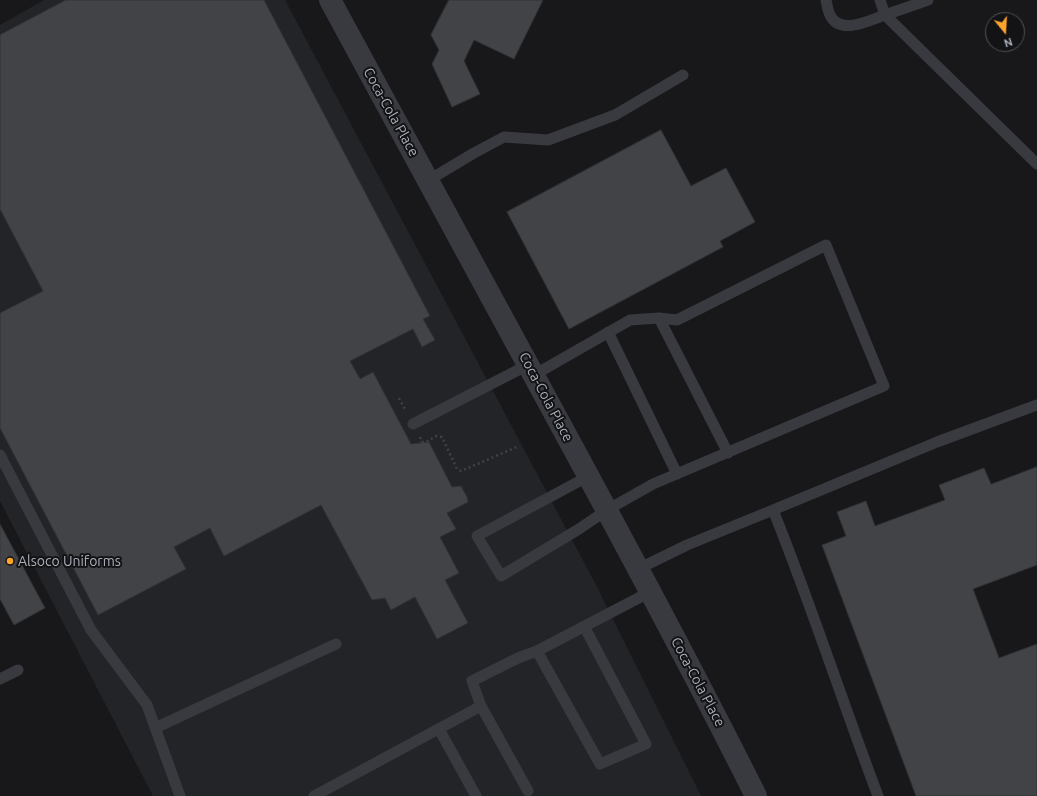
<!DOCTYPE html>
<style>
body{margin:0}
#map{position:relative;width:1037px;height:796px;overflow:hidden;background:#18181a;font-family:Ubuntu,sans-serif}
canvas{display:block}
.north{position:absolute;left:985px;top:12px;width:40px;height:40px;box-sizing:border-box;background:#131315;border:1px solid #4f5257;border-radius:50%;rotate:162deg;font-size:11px;font-weight:700;line-height:16px;text-align:center;color:#a9b0bb}
.north::after{content:'';display:block;margin:auto;width:14px;height:18px;background:#ffa52b;clip-path:polygon(50% 0,100% 100%,50% 72%,0 100%)}
</style>
<div id="map">
<canvas width="1037" height="796"></canvas>
<div class="north">N</div>
</div>
<script>
const ctx = document.querySelector('canvas').getContext('2d');
ctx.lineJoin = 'round';
function fill(path, color) { ctx.fillStyle = color; ctx.fill(path, 'evenodd'); }
function strokePath(path, color, width, dash) { ctx.strokeStyle = color; ctx.lineWidth = width; ctx.lineCap = dash ? 'butt' : 'round'; ctx.setLineDash(dash || []); ctx.stroke(path); }
function label(font, color, halo, rows, align = 'center') {
  ctx.font = font + ' Ubuntu,sans-serif'; ctx.lineWidth = 4; ctx.setLineDash([]); ctx.textBaseline = 'middle'; ctx.strokeStyle = halo; ctx.fillStyle = color; for (const [text, x, y, turn = 0] of rows) {
    ctx.save(); ctx.translate(x, y); ctx.rotate((+turn || 0) * Math.PI / 180); ctx.textAlign = isNaN(turn) ? turn : align; if (halo) ctx.strokeText(text, 0, 0); ctx.fillText(text, 0, 0); ctx.restore();
  }
}
fill(new Path2D(`
 M44 0H285L594 581 701 796H153L0 501V25Z`), '#232427');
const building = new Path2D(`
 M66 0H264L430 316 423 319 435 340 422 347 413 329 350 361 360 379 373 372 411 444 429 442 452 487 461 486 467 497 468 502 447 513 456 529 440 537 459 573 445 580 468 623 437 639 415 597 391 610 385 598 372 600 321 505 224 556 210 528 174 547 186 569 98 615 0 428V313L43 291 0 209V35Z
 M449 0H543L514 59 474 40 464 61 480 94 452 107 432 64 439 50 431 35Z
 M661 130 691 186 726 168 755 222 720 241 723 247 569 329 507 212Z
 M1037 467V565L973 589 999 658 1037 644V796H916L822 545 846 536 837 512 866 501 875 526 945 500 939 485 984 468 991 484Z
 M0 524 45 608 14 625 0 599Z`);
fill(building, '#424347');
strokePath(building, '#313236', 1);
strokePath(new Path2D(`
 M399 398 406 411
 M420 437 422 442C428 442 431 439 436 436L442 437 457 469 461 471 519 446`), '#3e4147', 2.5, [2, 3]);
strokePath(new Path2D(`
 M826 0C827 5 828 11 830 15 840 36 870 20 885 15L1037 164
 M880 0 885 15 928 0
 M429 180 474 153 504 137 548 140 615 115 683 75
 M659 318 728 453
 M608 332 677 474
 M534 375 630 320 659 318 677 320 826 245 884 386 653 484 607 510 579 529 501 576 477 536 589 476
 M413 424 528 365
 M0 455 91 630 147 705 180 796
 M773 510 937 442 1037 405
 M638 569 687 545 773 510C811 604 842 701 878 796
 M584 626 646 744 600 764 537 651 650 592
 M0 679 18 670
 M481 706 472 681 518 658 537 651
 M155 728 336 644
 M439 729 476 796
 M314 796 481 706 528 791`), '#383a40', 11);
strokePath(new Path2D(`
 M330 0C396 121 462 242 527 363 605 506 683 650 756 796`), '#383a40', 22);
for (const [x, y, r, color] of [
 [10,561,4,"#ffa52b"]
]) { const dot = new Path2D(); dot.arc(x, y, r, 0, 2 * Math.PI); ctx.fillStyle = color; ctx.fill(dot); strokePath(dot, '#131315', 1.5); }
label('14px', '#a9b0bb', '#131315', [
 ["Coca-Cola Place",391,112,61],
 ["Coca-Cola Place",546,397,62],
 ["Coca-Cola Place",698,682,62]
]);
label('14px', '#a9b0bb', '#131315', [
 ["Alsoco Uniforms",18,561]
], 'left');
</script>
